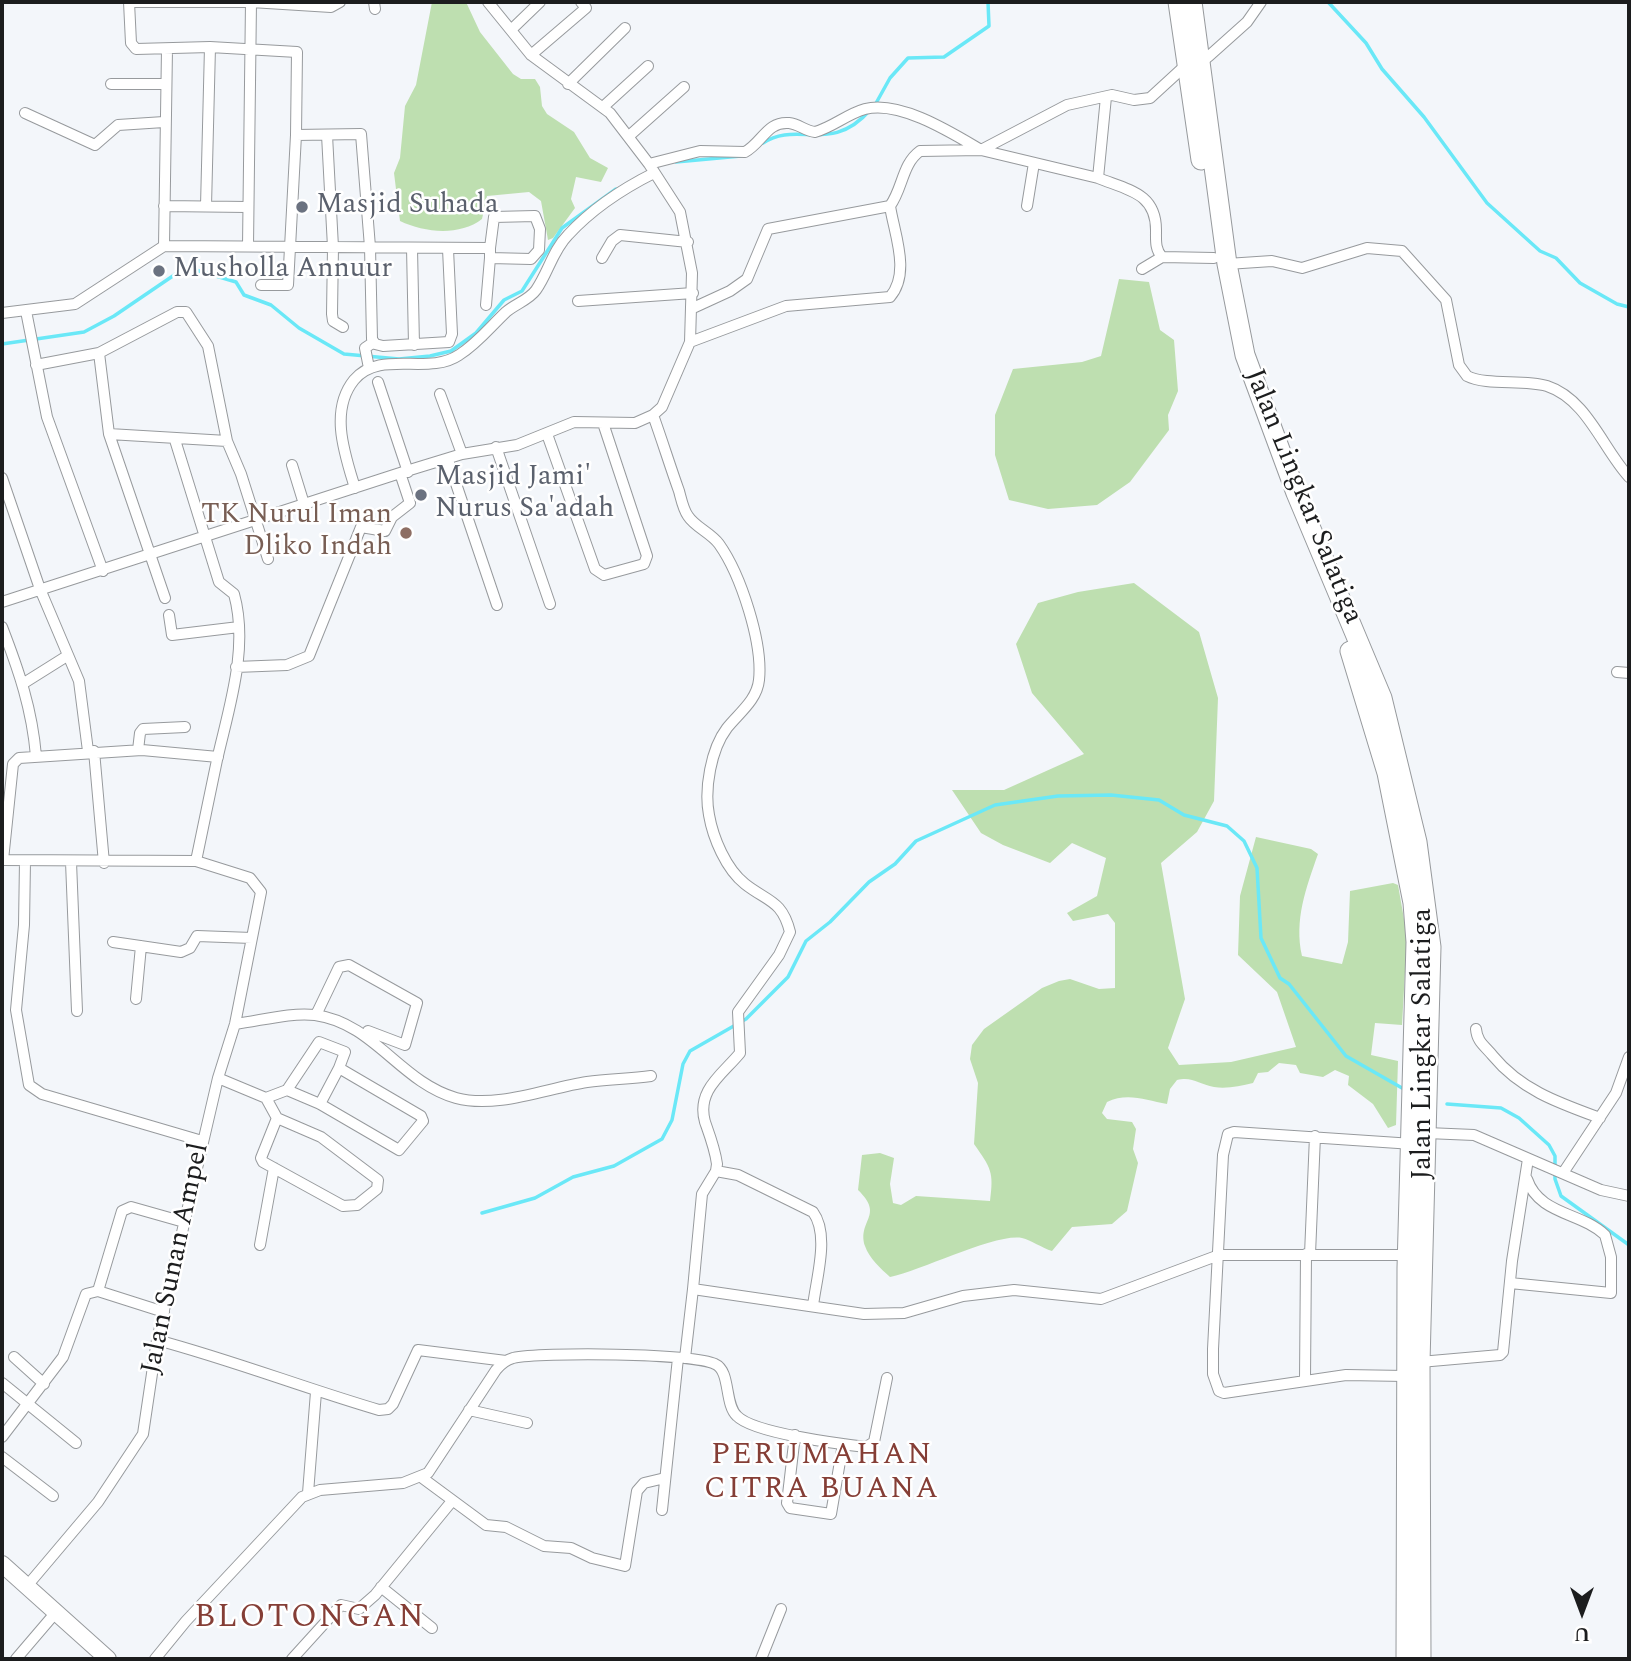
<!DOCTYPE html>
<style>
body{margin:0}
#map{position:relative;width:1631px;height:1661px;overflow:hidden;background:#f3f6fa;font-family:Spectral,serif}
canvas{display:block}
.frame{position:absolute;inset:0;border:4px solid #1c1d1e;pointer-events:none}
.north{position:absolute;left:1547px;top:1577px;width:70px;height:70px;-webkit-text-stroke:5px #fff;paint-order:stroke;rotate:180deg;font-size:19px;font-weight:700;line-height:28px;text-align:center;color:#1c1d1e}
.north::after{content:'';display:block;margin:auto;width:24px;height:32px;background:#1c1d1e;clip-path:polygon(50% 0,100% 100%,50% 72%,0 100%)}
</style>
<div id="map">
<canvas width="1631" height="1661"></canvas>
<div class="frame"></div>
<div class="north">U</div>
</div>
<script>
const ctx = document.querySelector('canvas').getContext('2d');
ctx.lineJoin = 'round';
function fill(path, color) { ctx.fillStyle = color; ctx.fill(path, 'evenodd'); }
function strokePath(path, color, width, dash) { ctx.strokeStyle = color; ctx.lineWidth = width; ctx.lineCap = dash ? 'butt' : 'round'; ctx.setLineDash(dash || []); ctx.stroke(path); }
function label(font, color, halo, rows, align = 'center') {
  ctx.font = font + ' Spectral,serif'; ctx.lineWidth = 5; ctx.setLineDash([]); ctx.textBaseline = 'middle'; ctx.strokeStyle = halo; ctx.fillStyle = color; for (const [text, x, y, turn = 0] of rows) {
    ctx.save(); ctx.translate(x, y); ctx.rotate((+turn || 0) * Math.PI / 180); ctx.textAlign = isNaN(turn) ? turn : align; if (halo) ctx.strokeText(text, 0, 0); ctx.fillText(text, 0, 0); ctx.restore();
  }
}
fill(new Path2D(`
 M432 2H466L480 32 513 74 521 79H535L540 87 542 106 547 114 574 132 590 158 608 168 601 182 576 177 571 199 575 208 553 238 548 240 541 201 529 192 487 196 482 219C460 236 425 233 400 221L394 173 400 158 405 106 416 85Z
 M1119 279 1149 282 1160 330 1174 340 1178 391 1168 415 1169 430 1130 482 1097 505 1048 509 1009 500 995 455V415L1013 369 1082 362 1101 356Z
 M1134 583 1199 632 1218 698 1214 801 1197 832 1161 863 1185 999 1168 1048 1179 1065 1231 1062 1296 1047 1277 992 1238 955 1240 896 1256 837 1311 849 1318 854C1306 888 1294 920 1302 956L1342 964 1348 942 1350 891 1393 883 1398 885 1407 936 1402 1025 1375 1023 1371 1055 1398 1061 1396 1125 1388 1128 1373 1104 1348 1085 1349 1076 1335 1070 1323 1077 1300 1073 1296 1065 1279 1063 1268 1072 1258 1073 1253 1083C1240 1086 1227 1089 1214 1087 1199 1084 1192 1076 1177 1080L1170 1089 1167 1104C1146 1100 1127 1092 1107 1102L1102 1113 1107 1119 1132 1122 1136 1129 1133 1149 1138 1163 1127 1211 1112 1224 1072 1227 1052 1251C1042 1248 1031 1240 1022 1238 996 1233 923 1270 890 1277 881 1269 869 1258 865 1246 857 1220 885 1216 858 1190L862 1155 880 1153 894 1158 890 1184 893 1203 901 1205 916 1196 990 1201C994 1172 991 1168 974 1144L978 1083 970 1059 972 1045 984 1029 1042 988 1059 981 1070 979 1099 989 1115 988V923L1108 914 1073 921 1067 913 1097 896 1106 858 1072 843 1050 863 1003 845 981 833 952 790H1004L1084 754 1032 693 1016 644 1038 603 1078 592Z`), '#bedfb0');
strokePath(new Path2D(`
 M1328 2 1366 43 1382 69 1424 117 1487 203 1540 251 1556 258 1580 283 1617 304 1629 307
 M875 105 890 78 908 58 944 57 989 26 988 2
 M763 143C797 120 831 155 870 110
 M676 162 741 156
 M2 344 84 332 114 316 186 267 236 282 244 295 271 305 299 328 344 354 399 359 430 356 451 351 476 333 504 300 522 291 562 228 616 189
 M1447 1104 1501 1108 1519 1118 1549 1145 1555 1156V1179L1561 1196 1629 1245
 M482 1213 535 1198 573 1177 614 1166 662 1139 672 1120 683 1064 690 1051 746 1019 788 977 806 941 830 922 869 882 895 864 916 841 995 805 1058 796 1111 795 1159 800 1184 815 1227 826 1244 841 1257 868 1261 938 1280 978 1289 984 1346 1056 1402 1088`), '#6ae8f7', 3.5);
const street = new Path2D(`
 M251 2H129L131 43 136 49 210 47 297 52 296 135 361 134 370 247 372 339 375 344 383 346 449 342 452 334 448 249
 M374 2 375 9
 M488 2 531 55 610 113 649 164 700 151 745 152C762 143 767 121 789 123 799 124 805 131 815 132 833 127 847 114 865 109 900 100 952 133 981 150L1067 105 1112 95 1134 100 1150 98 1186 65 1200 63 1209 56 1247 22 1261 2
 M512 29 540 2
 M531 55 586 8 581 2
 M111 84H166
 M568 84 625 28
 M603 107 648 66
 M25 113 95 145 118 125 164 122
 M327 135 333 247 332 314 333 321 343 327
 M629 136 684 87
 M1098 178C1128 190 1156 193 1156 230 1156 241 1155 249 1162 257
 M164 206 247 207
 M206 206 210 47
 M1027 206 1034 163
 M164 246 490 248 494 217 535 216 540 229 539 250 531 259 490 258V248
 M248 246 251 2 331 7 340 2
 M412 248 414 345
 M602 258 612 241 620 235 688 242
 M1227 264 1272 261 1302 268 1367 248 1402 251 1446 300 1459 365 1467 376C1487 386 1523 379 1547 386 1587 399 1603 449 1629 477
 M1142 269 1162 257 1214 258
 M261 285H288L296 135
 M578 301 693 293
 M486 305 490 258
 M693 308 730 291 747 279 768 229 890 206C903 188 902 164 920 151L981 150 1098 178 1106 97
 M26 311 47 417 103 571
 M2 313 75 304 164 246 167 49
 M690 342 786 306 890 297C911 273 894 233 890 206
 M99 353 109 434 165 598
 M36 365 99 353 177 312H186L208 346 227 441 241 474 268 559
 M369 368 365 348 374 342
 M378 382 408 472
 M440 394 462 454
 M653 415C662 440 670 466 679 491 681 498 683 509 688 516 695 527 711 533 719 544 741 575 763 643 759 680 757 700 739 713 727 728 711 749 704 789 709 815 713 838 726 869 745 884 768 902 782 900 790 932L779 955 738 1012 740 1053C723 1074 696 1090 705 1122 710 1136 715 1149 717 1164L716 1171 702 1194 693 1289
 M109 434 227 441
 M547 434 595 569 604 575 644 564 647 556 603 423
 M175 440 219 582 234 594C249 648 229 707 217 760 210 794 203 827 196 861
 M496 447 550 604
 M448 460 497 605
 M292 465 304 504
 M2 478 40 589 79 681 88 751
 M355 488C345 455 329 411 354 380 380 349 428 376 459 355 478 343 490 327 506 312 515 304 529 300 536 290 548 273 553 250 568 235 592 209 622 189 654 173
 M2 602 400 473 462 454 517 445 574 422 635 423 653 415 662 407 690 342 692 273 680 212 649 164
 M169 615 172 635 239 627
 M2 627C19 671 32 709 36 756
 M236 667 287 665 309 656 361 527 385 531 392 517 410 503 400 473
 M1617 672 1629 673
 M24 683 67 656
 M138 750 140 733 143 729 185 727
 M94 751 104 863
 M2 860 196 861 250 878 261 892 235 1024 218 1078 157 1340 143 1434 98 1502 27 1586
 M3 860 13 764 19 758 142 750 218 757
 M25 861 24 925 16 1010 29 1085 42 1094 202 1141
 M71 862 77 1011
 M113 942 181 952 190 948 197 936 252 938
 M136 999 141 946
 M316 1015 339 967 349 965 417 1003 405 1045 368 1031
 M235 1024C260 1021 290 1012 315 1015 374 1023 400 1082 456 1098 497 1109 547 1088 587 1082 609 1079 630 1079 651 1076
 M1476 1029C1477 1042 1485 1046 1493 1056 1521 1090 1559 1103 1600 1118
 M218 1078 266 1098 277 1118 321 1137 378 1180 377 1189 357 1205 343 1206 263 1162 261 1158 277 1118
 M266 1098 287 1090 319 1042 345 1052 339 1068 421 1116 423 1121 399 1150 320 1104 287 1090
 M320 1104 339 1068
 M1427 1133 1474 1135 1601 1190 1629 1196
 M716 1171 738 1175 813 1212C830 1235 816 1279 813 1306
 M1563 1173 1616 1093 1629 1057
 M260 1245 274 1168
 M1310 1254 1315 1136
 M1510 1283 1611 1293V1257L1605 1235C1581 1212 1539 1215 1527 1179
 M98 1291 164 1312
 M157 1340C232 1360 304 1388 379 1410L388 1409 393 1404 418 1350 506 1361
 M14 1357 44 1384
 M685 1358 693 1289 864 1314 904 1313 963 1296 1014 1290 1101 1299 1219 1255H1407
 M1420 1362 1500 1355 1503 1352 1512 1261 1528 1159
 M1405 1376 1346 1375 1224 1393 1219 1391 1213 1374V1349L1223 1155 1228 1134 1234 1132 1413 1144
 M1305 1379 1306 1254
 M2 1383 76 1443
 M469 1410 527 1423
 M795 1435 787 1503 790 1508 831 1514 843 1444
 M2 1437 63 1357 86 1294 98 1291 122 1211 131 1207 184 1222
 M2 1457 53 1496
 M421 1477 486 1525 506 1527 544 1546 571 1548 592 1558 625 1566 637 1491 644 1483 665 1478
 M308 1493 316 1392
 M662 1510 678 1358
 M381 1587 432 1628
 M16 1659 57 1611
 M155 1659 186 1621 302 1497 320 1490 403 1483 428 1473 496 1370C500 1365 506 1360 513 1358 541 1352 692 1353 715 1364 731 1371 724 1404 737 1416 753 1433 840 1444 866 1447L874 1442 887 1378
 M292 1659 341 1605 359 1609 375 1595 452 1501
 M761 1659 781 1609`);
const primary = new Path2D(`
 M2 1564 108 1659`);
const highway = new Path2D(`
 M1178 2 1201 160
 M1192 2 1227 264 1245 355 1296 493 1382 698 1417 842 1431 947 1420 1362 1421 1659
 M1350 651 1387 773 1413 903 1416 942 1407 1268 1406 1659`);
strokePath(street, '#979a9d', 12);
strokePath(primary, '#979a9d', 18);
strokePath(highway, '#979a9d', 21);
strokePath(street, '#fff', 10);
strokePath(primary, '#fff', 16);
strokePath(highway, '#fff', 19);
for (const [x, y, r, color] of [
 [302,207,7,"#6b7280"],
 [159,271,7,"#6b7280"],
 [421,495,7,"#6b7280"],
 [406,533,7,"#8d6e63"]
]) { const dot = new Path2D(); dot.arc(x, y, r, 0, 2 * Math.PI); ctx.fillStyle = color; ctx.fill(dot); strokePath(dot, '#fff', 2.5); }
label('28px', '#5b616d', '#fff', [
 ["Masjid Suhada",316,207],
 ["Musholla Annuur",173,271],
 ["Masjid Jami'",435,479],
 ["Nurus Sa'adah",435,511]
], 'left');
label('28px', '#1c1d1e', '#fff', [
 ["Jalan Lingkar Salatiga",1302,497,68],
 ["Jalan Lingkar Salatiga",1425,1044,-90],
 ["Jalan Sunan Ampel",177,1259,-78]
]);
label('28px', '#785e54', '#fff', [
 ["TK Nurul Iman",392,517],
 ["Dliko Indah",392,549]
], 'right');
ctx.letterSpacing = '2px';
label('30px', '#853e36', '#fff', [
 ["PERUMAHAN",822,1457],
 ["CITRA BUANA",822,1491]
]);
ctx.letterSpacing = '0px';
ctx.letterSpacing = '2px';
label('32px', '#853e36', '#fff', [
 ["BLOTONGAN",310,1620]
]);
ctx.letterSpacing = '0px';
</script>
